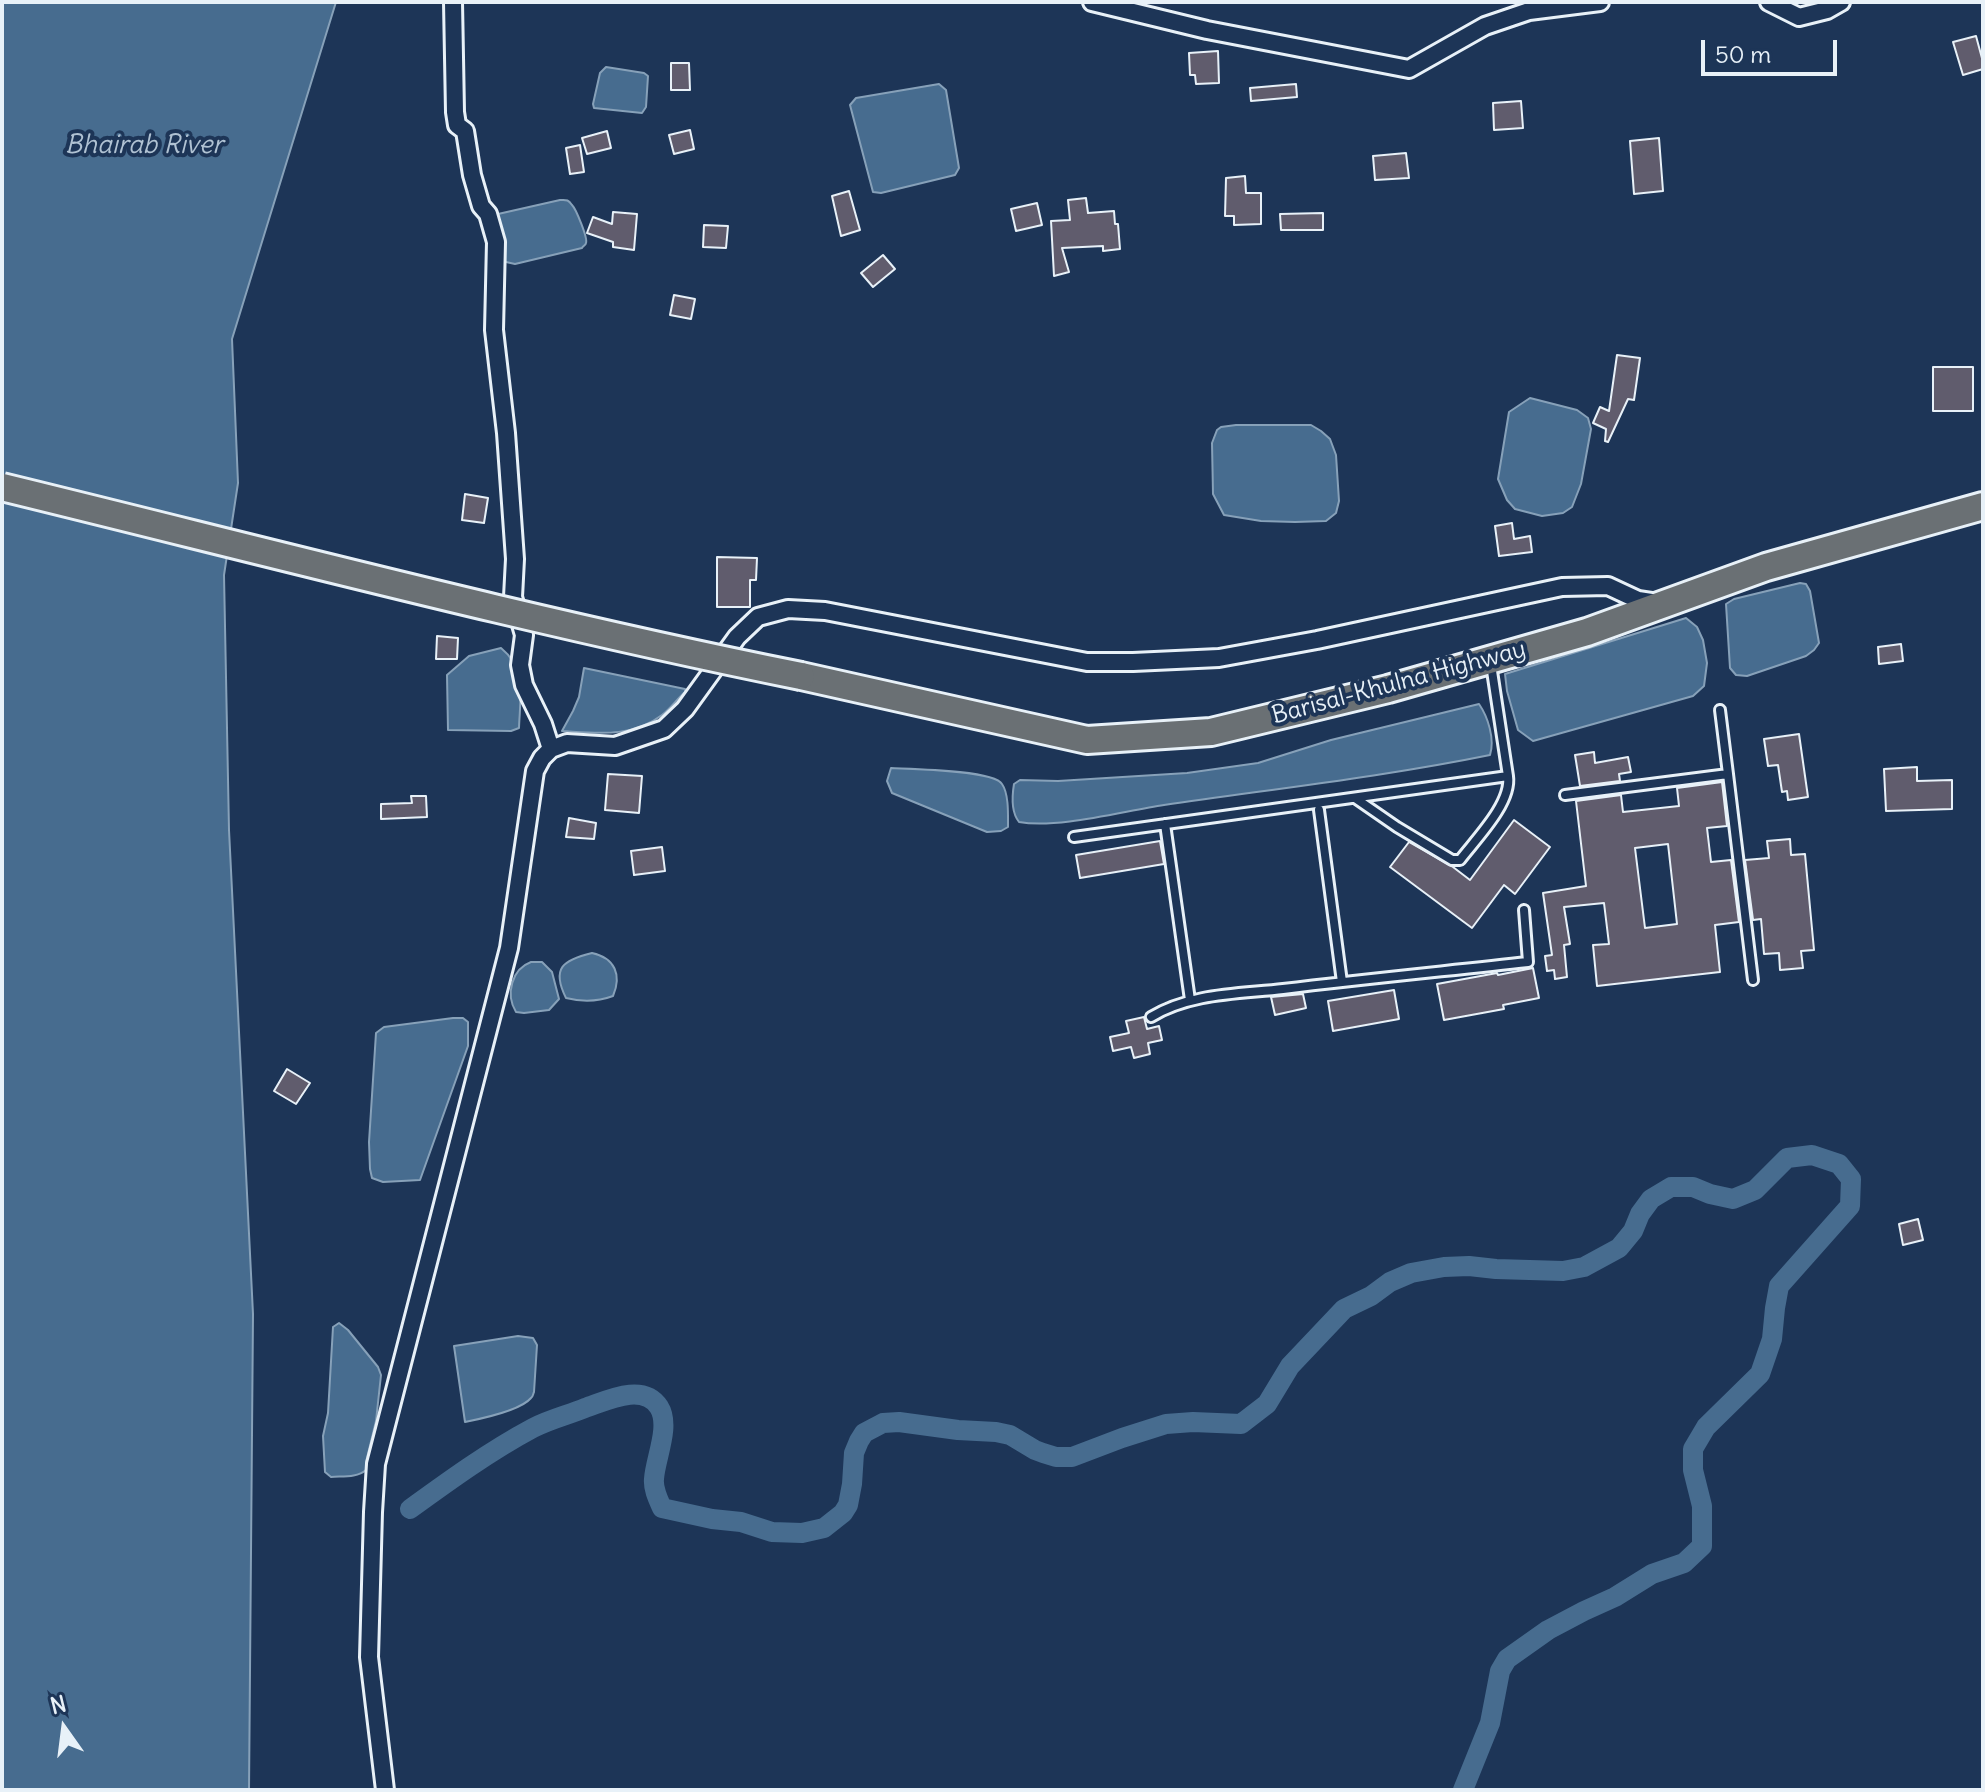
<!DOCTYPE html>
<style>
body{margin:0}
#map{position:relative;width:1985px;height:1792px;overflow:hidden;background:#1d3557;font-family:Delius,sans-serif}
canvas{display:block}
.frame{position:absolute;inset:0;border:4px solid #e8f1f8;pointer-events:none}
.north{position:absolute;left:24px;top:1688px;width:80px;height:80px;-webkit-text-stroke:6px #1d3557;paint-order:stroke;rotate:346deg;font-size:22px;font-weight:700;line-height:32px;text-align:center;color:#e8f1f8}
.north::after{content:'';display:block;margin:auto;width:28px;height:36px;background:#e8f1f8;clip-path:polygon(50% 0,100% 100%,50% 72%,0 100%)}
.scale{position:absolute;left:1701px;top:40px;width:136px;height:36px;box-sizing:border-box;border:4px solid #e8f1f8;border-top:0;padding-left:10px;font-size:24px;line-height:28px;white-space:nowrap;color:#e8f1f8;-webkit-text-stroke:6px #1d3557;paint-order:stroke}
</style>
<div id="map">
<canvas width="1985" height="1792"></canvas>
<div class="frame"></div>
<div class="north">N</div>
<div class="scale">50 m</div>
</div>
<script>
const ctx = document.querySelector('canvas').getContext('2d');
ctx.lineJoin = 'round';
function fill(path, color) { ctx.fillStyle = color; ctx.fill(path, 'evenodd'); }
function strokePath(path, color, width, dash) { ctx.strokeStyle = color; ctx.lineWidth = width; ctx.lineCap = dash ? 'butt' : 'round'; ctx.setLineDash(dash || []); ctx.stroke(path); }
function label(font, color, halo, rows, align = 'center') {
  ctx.font = font + ' Delius,sans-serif'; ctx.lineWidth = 8; ctx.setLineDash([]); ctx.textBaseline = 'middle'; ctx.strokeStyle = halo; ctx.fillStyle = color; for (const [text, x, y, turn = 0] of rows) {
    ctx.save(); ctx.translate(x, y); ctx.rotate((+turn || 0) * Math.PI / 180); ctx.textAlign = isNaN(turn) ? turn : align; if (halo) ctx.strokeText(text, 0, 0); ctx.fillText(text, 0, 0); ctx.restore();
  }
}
const water = new Path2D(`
 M2 2H336L232 339 238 483 224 575 229 830 253 1314 249 1790H2Z
 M606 67 644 73 648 76 646 107 642 113 594 108 593 104 600 73Z
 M939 84 946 90 959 168 955 175 881 193 873 192 850 105 856 98Z
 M560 200C566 200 568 199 572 205 576 209 588 238 586 243 586 245 583 246 582 248L515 264 506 262 503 258 494 217 498 214Z
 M1530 398 1577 410 1588 418 1591 429 1581 484 1572 507 1563 513 1542 516 1515 509 1507 500 1498 479 1509 412Z
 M1236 425H1311L1321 431 1330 439 1336 455 1339 501 1336 513 1326 521 1295 522 1261 521 1224 515 1213 494 1212 443 1217 430 1221 427Z
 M1800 583 1806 584 1810 591 1819 643 1814 650 1806 656 1747 676 1736 675 1730 668 1726 604 1734 599Z
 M1686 618 1697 627 1703 640 1707 663 1704 686 1693 696 1533 741 1518 730 1507 691 1505 674Z
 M501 648C527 669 520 698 519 728L511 731 448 730 447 675 469 656Z
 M584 668 685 689V692C677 699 671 708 662 715 632 738 597 733 562 731L573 711 579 697Z
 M1479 704C1488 717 1495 739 1490 755 1382 777 1273 789 1164 805 1123 811 1058 829 1019 822 1011 812 1012 796 1014 784L1020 780 1058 781 1187 773 1258 763 1331 740Z
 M891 768C910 769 994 770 1002 784 1009 794 1008 815 1008 827L1001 831 987 832 892 793 887 781Z
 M592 953C615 958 622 975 613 996 597 1002 582 1002 566 998 551 968 563 960 592 953Z
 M531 962H542L552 972 559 999 549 1010 524 1013 516 1012C505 994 512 969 531 962Z
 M453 1018H463L468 1022V1046L420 1180 383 1182 372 1178 370 1169 369 1142 376 1033 384 1027Z
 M339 1323 348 1330 378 1367 381 1375 376 1421 366 1462V1470C357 1478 342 1476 331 1477L325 1472 323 1436 328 1413 333 1327Z
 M518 1336 533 1338 537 1345 534 1392C533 1394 533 1397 531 1398 521 1410 480 1419 465 1422L454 1346Z`);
fill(water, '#476c8f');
strokePath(water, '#87a1b9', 2);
strokePath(new Path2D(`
 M410 1509C450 1480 490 1451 533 1428 550 1419 568 1415 585 1408 606 1401 643 1382 659 1407 671 1426 655 1459 654 1479 653 1489 658 1499 662 1508L712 1519 741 1522 772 1532 802 1533 824 1528 843 1513 848 1505 852 1484 854 1453 859 1441 864 1433 883 1423 899 1422 958 1430 996 1432 1010 1435 1035 1450 1043 1453 1056 1457H1072L1122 1438 1166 1424 1193 1422 1241 1424 1267 1404 1290 1366 1344 1309 1371 1296 1390 1282 1411 1273 1444 1267 1469 1266 1496 1269 1563 1271 1584 1267 1619 1248 1633 1231 1640 1214 1651 1199 1671 1187H1693L1710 1194 1733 1199 1755 1190 1787 1158 1812 1155 1839 1164 1851 1179 1850 1206 1779 1286 1775 1308 1772 1339 1760 1374 1706 1427 1693 1449V1470L1702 1506V1546L1684 1563 1652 1574 1615 1597 1584 1611 1548 1630 1507 1659 1500 1671 1490 1723 1463 1790`), '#476c8f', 20);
const building = new Path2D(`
 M1976 36 1983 62V69L1963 75 1953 42Z
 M1218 51 1219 83 1196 84 1195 75H1190L1189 53Z
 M671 63H689L690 90H671Z
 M1296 84 1297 97 1251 101 1250 88Z
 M1521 101 1523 128 1494 130 1493 103Z
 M690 130 694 149 674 154 669 135Z
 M607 131 611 148 587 154 582 138Z
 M1659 138 1663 191 1634 194 1630 141Z
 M580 145 584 172 570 174 566 148Z
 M1406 153 1409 178 1375 180 1373 156Z
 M1245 176 1246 193H1261V224L1234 225V216H1225L1226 178Z
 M849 191 860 230 841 236 832 196Z
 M1086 198 1088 213 1114 211 1115 224H1118L1120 249 1103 251V246L1062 248 1069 272 1054 276 1051 221 1070 220 1068 200Z
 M1037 203 1042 225 1016 231 1011 209Z
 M613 212 637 214 634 250 613 247V242L587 233 593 217 612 224Z
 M1323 213V230H1281L1280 214Z
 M704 225 728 226 726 248 703 247Z
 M883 255 895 269 873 287 861 273Z
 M674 295 695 299 691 319 670 315Z
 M1617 355 1640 358 1634 400 1628 399 1608 442 1605 441 1606 429 1593 423 1600 407 1609 411Z
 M1933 367H1973V411H1933Z
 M465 494 488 498 484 523 462 520Z
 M1512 523 1514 539 1530 536 1532 552 1499 556 1495 526Z
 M717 557 757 558 756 580H750V607H717Z
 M437 636 458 638 457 659H436Z
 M1901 644 1903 661 1879 664 1878 647Z
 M1799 734 1808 797 1788 800 1787 791 1782 792 1778 765 1768 766 1764 739Z
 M1594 752 1595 763 1628 757 1631 772 1619 774 1620 781 1580 786 1575 755Z
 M1917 767V781L1952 780V809L1886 811 1884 769Z
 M608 774 642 776 639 813 605 810Z
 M1722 782 1727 826 1707 828 1711 862 1731 860 1739 922 1715 925 1720 972 1597 986 1593 945 1609 944 1604 903 1564 907 1570 944 1564 945 1567 977 1555 979 1554 970 1547 971 1545 956 1552 955 1543 893 1586 886 1576 801 1621 795 1623 812 1679 806 1677 788ZM1668 844 1677 924 1645 928 1635 848Z
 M411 796H426L427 817 381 819V804L412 803Z
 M569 818 596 823 594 839 566 837Z
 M1514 820 1550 847 1515 894 1504 885 1472 928 1390 867 1409 842 1453 867 1470 880Z
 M1790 839 1791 855 1805 854 1814 950 1801 951 1803 968 1780 970 1779 953 1764 954 1761 919 1753 920 1745 860 1769 858 1767 841Z
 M1160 841 1164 864 1080 878 1076 855Z
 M662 847 665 871 634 875 631 851Z
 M1533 968 1539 998 1503 1005 1504 1009 1444 1020 1437 984 1497 973 1498 975Z
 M1394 990 1399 1019 1333 1031 1328 1001Z
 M1303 994 1306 1008 1275 1015 1271 997Z
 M1144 1017 1147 1029 1159 1026 1162 1040 1148 1043 1150 1054 1134 1058 1131 1047 1113 1051 1110 1037 1129 1033 1126 1021Z
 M287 1069 310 1083 296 1104 274 1091Z
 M1918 1219 1923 1240 1903 1245 1899 1224Z`);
fill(building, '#605c6d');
strokePath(building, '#e8f1f8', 2);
const service = new Path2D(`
 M1720 710 1728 774
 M1565 795 1728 774 1753 980
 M1355 798 1397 827 1452 860H1460C1476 839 1512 803 1508 776
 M1319 810 1342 982
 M1165 824 1190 1000
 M1074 837 1508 776 1492 671
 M1151 1017C1190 993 1240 994 1283 989 1365 979 1447 971 1528 962L1524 910`);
const minor = new Path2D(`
 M453 2 455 112 457 125 465 131 472 175 481 206 488 214 496 242 494 330 506 433 515 559 513 597 524 635 520 665 524 685 543 724 551 749
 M1092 2 1207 30 1409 69 1485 26 1529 11 1600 2
 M1769 2 1799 17 1827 10 1841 2
 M385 1790 369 1657 373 1512 376 1464 509 948 535 771 542 758 551 749 567 743 615 746 664 729 685 709 737 637 758 617 788 609 825 611 1087 662H1133L1219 658 1317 640 1562 587 1608 586 1638 600 1658 603`);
const trunk = new Path2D(`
 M801 676 1087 740 1211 732 1388 689 1587 632 1766 567 1983 506`);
strokePath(service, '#e8f1f8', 14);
strokePath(minor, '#e8f1f8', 22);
strokePath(trunk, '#e8f1f8', 32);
strokePath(service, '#1d3557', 8);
strokePath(minor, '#1d3557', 16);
strokePath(trunk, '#6a7074', 26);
const trunkBridge = new Path2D(`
 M2 487C268 552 533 622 801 676`);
strokePath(trunkBridge, '#e8f1f8', 32, []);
strokePath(trunkBridge, '#6a7074', 26);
label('24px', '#e8f1f8', '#1d3557', [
 ["Barisal-Khulna Highway",1399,683,-15]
]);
label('italic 26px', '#b0c2d3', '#1d3557', [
 ["Bhairab River",144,146]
]);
</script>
